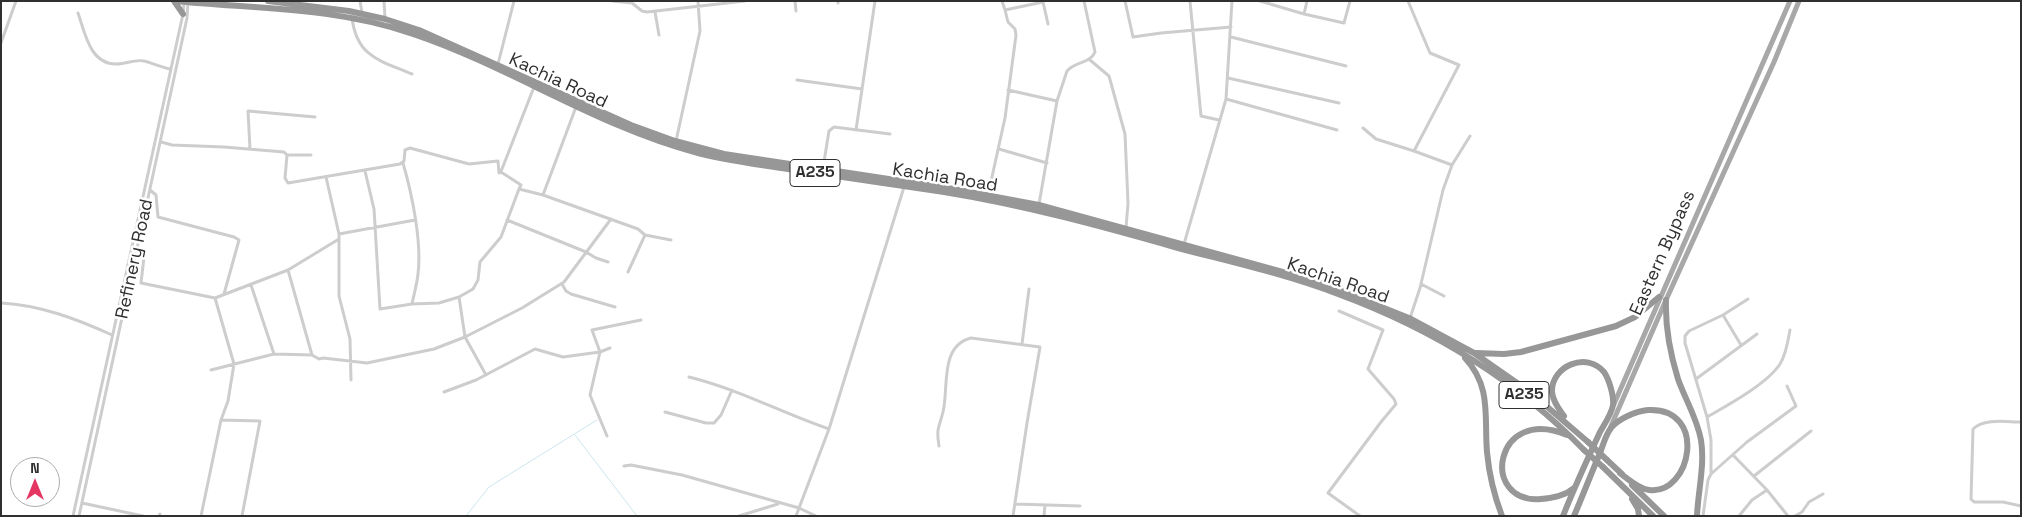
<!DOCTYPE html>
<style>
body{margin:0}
#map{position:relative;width:2022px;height:517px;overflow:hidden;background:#fff;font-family:"Space Grotesk",sans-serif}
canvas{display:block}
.frame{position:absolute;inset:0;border:2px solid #303030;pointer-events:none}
.north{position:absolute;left:10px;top:457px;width:50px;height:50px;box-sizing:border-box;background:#fff;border:1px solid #acacac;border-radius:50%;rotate:0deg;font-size:14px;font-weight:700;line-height:20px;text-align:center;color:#303030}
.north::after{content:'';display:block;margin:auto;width:18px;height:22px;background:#e53563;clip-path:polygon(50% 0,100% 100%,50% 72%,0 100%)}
</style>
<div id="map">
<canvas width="2022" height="517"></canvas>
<div class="frame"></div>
<div class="north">N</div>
</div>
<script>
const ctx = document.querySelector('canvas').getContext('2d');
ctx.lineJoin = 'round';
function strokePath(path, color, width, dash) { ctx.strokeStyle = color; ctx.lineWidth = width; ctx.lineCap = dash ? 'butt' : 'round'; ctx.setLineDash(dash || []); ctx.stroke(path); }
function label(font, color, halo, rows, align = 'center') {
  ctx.font = font + ' "Space Grotesk",sans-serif'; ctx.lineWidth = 5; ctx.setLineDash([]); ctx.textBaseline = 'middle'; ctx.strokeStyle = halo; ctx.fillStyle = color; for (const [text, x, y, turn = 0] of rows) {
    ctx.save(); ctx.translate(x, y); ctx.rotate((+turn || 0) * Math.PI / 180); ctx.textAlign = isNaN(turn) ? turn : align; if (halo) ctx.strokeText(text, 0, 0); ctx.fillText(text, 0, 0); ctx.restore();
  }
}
strokePath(new Path2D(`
 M575 435 637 516
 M466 516 489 487 597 420`), '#cbe6ed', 1);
strokePath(new Path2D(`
 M360 1 362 13
 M384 1 385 18
 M612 1 632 3 642 11 647 12 745 1
 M795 1 796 11
 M838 1V3
 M1002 1 1005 10 1043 2
 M1125 1 1133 37 1161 33 1231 27
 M1190 1 1201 116 1219 120
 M1260 1 1304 14
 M1307 1 1304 14 1344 23 1350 1
 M1408 1 1430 53 1459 65 1414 151 1452 165
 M1043 2 1048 24
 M655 12 659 35
 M78 13C85 33 90 65 117 64 126 64 135 59 144 61 152 63 161 67 170 69
 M352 18C357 57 379 60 412 74
 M1231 37 1346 66
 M1 43 16 1
 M1090 60 1109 76 1125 134 1128 203 1126 228
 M498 64 514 1
 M1228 78 1339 103
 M797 80 862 89
 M1008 90 1057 101
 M1226 99 1337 130
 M1363 128 1376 139 1414 151
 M856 130 875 1
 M676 141 700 31 698 1
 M161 142 172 145 224 147 284 152 287 155 285 178 288 183 400 164 404 161 405 150 410 148 469 164 498 161 499 173 502 169 534 87
 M250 149 248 111 315 117
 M999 149 1047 163
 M287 155H311
 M403 163C412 194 422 242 418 274 417 284 414 294 412 304
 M823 168 829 131 834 127 890 134
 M365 171 374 209 380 309 412 304 439 303 459 297 473 289 478 280 480 262 501 237 519 189
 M501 172 521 185 519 189 543 195 638 229 645 235 671 240
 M326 177 339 234V296L350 339 351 380
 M150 190 156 195 158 217 234 237 239 240 224 294
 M543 195 576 107
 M988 195 1005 118 1016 35 1015 29 1008 22 1005 10
 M1039 204 1057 101 1067 71C1075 61 1090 64 1095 52L1084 1
 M507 220 586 252 596 258 608 262
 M339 234 415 220
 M1184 244 1226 99 1232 1
 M137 251 144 257 141 283 215 298 288 270 339 239
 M288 270 312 355 319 359 323 358 367 363 434 349 465 337 522 308 564 282 611 219
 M628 272 645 235
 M562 284 566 291 571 294 615 307
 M1421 284 1444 296
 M251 285 274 354
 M459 297 465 337 486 375
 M1 303C40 305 77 319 112 335
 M1339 311 1383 330 1368 369 1394 399 1396 404 1381 422 1328 493 1360 516
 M1723 315 1741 345
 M1410 318 1420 288 1443 190 1452 165 1470 136
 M1022 344 1029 289
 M211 370 274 354 312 355
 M689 377C738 389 782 413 829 429
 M1696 379 1757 334
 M444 392 476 380 535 349 563 357 600 352 592 330 641 320
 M665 412 706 423H714L721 415 732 390
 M1707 417C1728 405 1767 384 1780 364 1786 355 1788 341 1790 330
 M221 420 260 421 242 516
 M2021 422C2006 422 1985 418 1973 429L1971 499 1974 502H2003L2021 506
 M607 436 590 395 600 352 610 348
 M939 446C936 428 939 428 943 412 949 389 939 346 971 338L1040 347 1027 423 1013 516
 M1733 455 1767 490 1788 516
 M624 466 631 465 682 475 799 508 816 516
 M1711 474V440L1707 417 1685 343V336L1689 331 1723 315 1748 299
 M1754 476 1811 431
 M82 503 143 516
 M1015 504 1080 506
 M73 516 183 14 184 3
 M79 516 187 18 188 3
 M159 516 160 514
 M201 516 221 420 228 401 234 364 215 298
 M739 516 778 504
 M796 516 829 429 904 187
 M1044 516 1045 505
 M1703 516 1708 480 1711 474 1747 442 1796 406 1787 386
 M1739 516 1752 500 1767 490
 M1795 516 1802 512 1809 502 1823 494`), '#cdcdcd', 3);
strokePath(new Path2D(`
 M1614 404 1790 1
 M1611 426 1666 300 1774 62 1799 1`), '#a8a8a8', 5);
strokePath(new Path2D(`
 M174 1 183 14
 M175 1C255 9 336 7 413 34 511 67 598 127 698 153 730 161 762 165 795 170 844 177 894 185 944 192 1024 205 1101 226 1178 248 1231 262 1286 274 1338 294 1430 328 1515 379 1584 450
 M268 1 349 11 385 19 419 30 631 125 675 141 724 154 948 188 1039 205 1319 282 1409 318 1474 353 1530 392 1588 442
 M1666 300C1665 327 1670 353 1678 379 1685 399 1697 418 1701 440 1705 465 1698 491 1697 516
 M1476 353 1504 354 1521 352 1616 326 1635 317 1659 297
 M1465 358C1492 387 1484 417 1487 452 1489 474 1494 495 1502 516
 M1567 435C1494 404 1479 504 1541 499 1553 498 1565 496 1574 488
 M1607 460 1622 474
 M1603 467 1653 516
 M1632 485 1664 516
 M1632 499 1638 509 1639 516
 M1563 516C1574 488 1587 460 1600 432 1604 425 1612 413 1613 405 1614 396 1609 379 1604 372 1587 351 1551 366 1552 392 1553 402 1559 409 1564 416
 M1574 516C1583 495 1591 474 1600 453 1603 445 1606 434 1611 428 1618 419 1636 411 1648 410 1709 407 1691 496 1649 490 1639 489 1628 479 1620 473`), '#979797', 6);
strokePath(new Path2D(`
 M1588 442 1607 460
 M1584 450 1603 467`), '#979797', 6);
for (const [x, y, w] of [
 [815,173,50],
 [1524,395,50]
]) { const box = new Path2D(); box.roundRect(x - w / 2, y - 13.5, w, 27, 4); ctx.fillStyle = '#fff'; ctx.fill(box); strokePath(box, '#303030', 1); }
label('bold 16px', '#303030', null, [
 ["A235",815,173],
 ["A235",1524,395]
]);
label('18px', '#303030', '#fff', [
 ["Kachia Road",558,81,25],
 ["Kachia Road",945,178,9],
 ["Eastern Bypass",1663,253,-66],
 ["Refinery Road",135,259,-78],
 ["Kachia Road",1338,281,19]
]);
</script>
